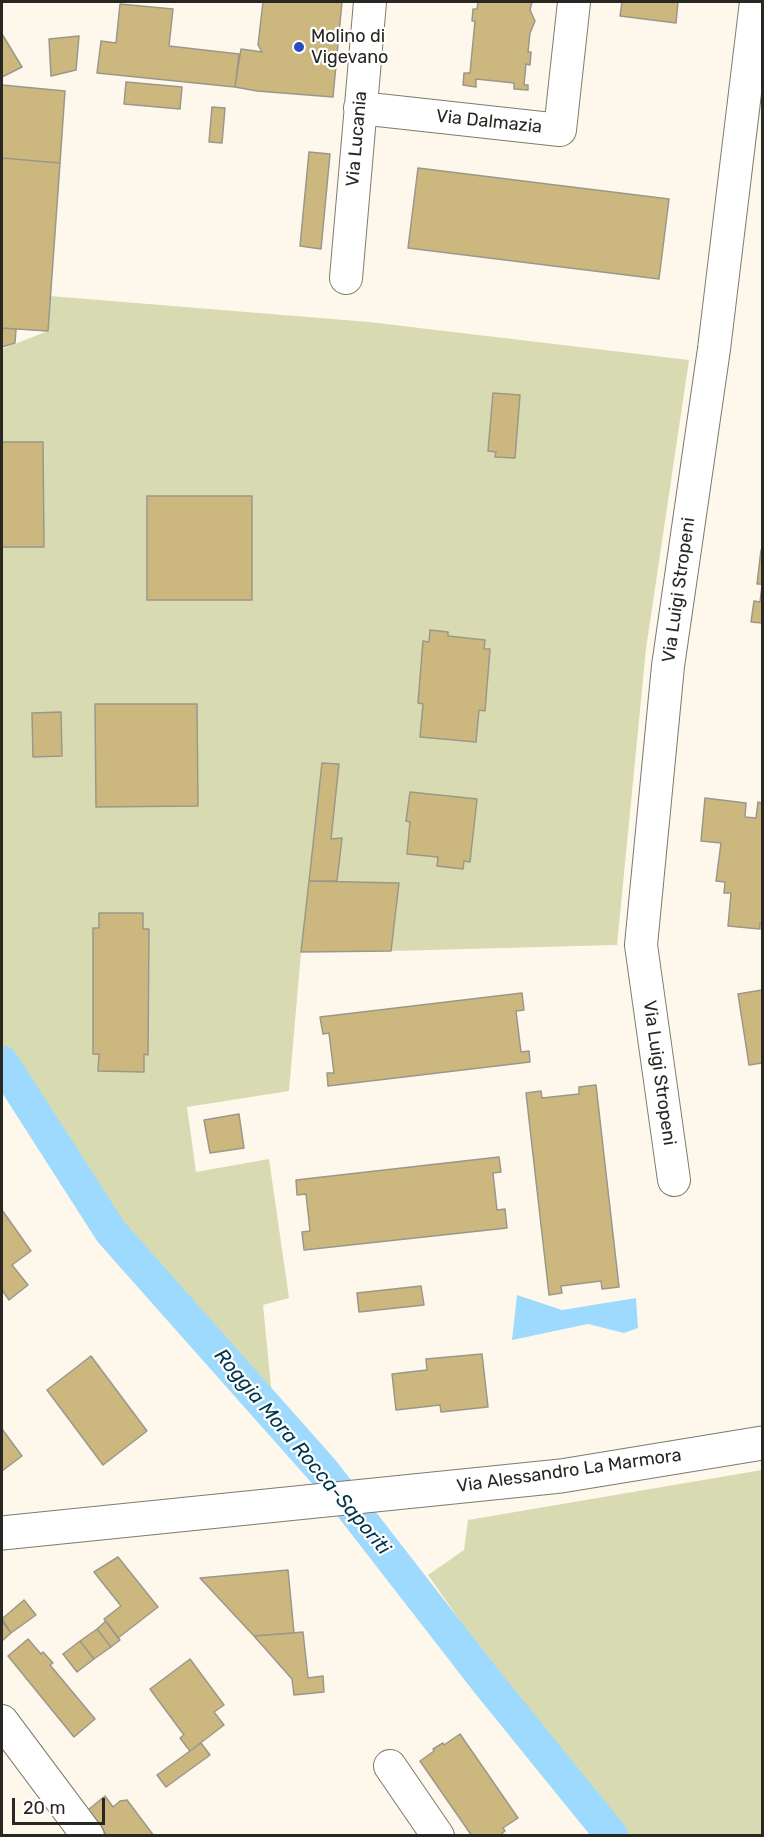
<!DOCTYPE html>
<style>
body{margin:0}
#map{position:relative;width:764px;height:1837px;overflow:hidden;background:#fdf8eb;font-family:Rubik,sans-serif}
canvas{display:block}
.frame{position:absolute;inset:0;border:3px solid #282722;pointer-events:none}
.scale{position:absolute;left:12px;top:1798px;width:93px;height:27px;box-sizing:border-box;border:3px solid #282722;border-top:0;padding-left:8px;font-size:18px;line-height:21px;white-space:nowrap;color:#282722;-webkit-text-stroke:4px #fff;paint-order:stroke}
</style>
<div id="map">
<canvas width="764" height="1837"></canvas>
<div class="frame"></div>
<div class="scale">20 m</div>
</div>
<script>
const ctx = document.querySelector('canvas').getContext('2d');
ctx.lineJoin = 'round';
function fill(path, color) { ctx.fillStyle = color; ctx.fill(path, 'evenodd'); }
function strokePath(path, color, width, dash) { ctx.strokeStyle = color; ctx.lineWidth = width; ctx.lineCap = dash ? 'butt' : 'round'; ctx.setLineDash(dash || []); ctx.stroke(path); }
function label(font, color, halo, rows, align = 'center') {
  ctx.font = font + ' Rubik,sans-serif'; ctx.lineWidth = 4.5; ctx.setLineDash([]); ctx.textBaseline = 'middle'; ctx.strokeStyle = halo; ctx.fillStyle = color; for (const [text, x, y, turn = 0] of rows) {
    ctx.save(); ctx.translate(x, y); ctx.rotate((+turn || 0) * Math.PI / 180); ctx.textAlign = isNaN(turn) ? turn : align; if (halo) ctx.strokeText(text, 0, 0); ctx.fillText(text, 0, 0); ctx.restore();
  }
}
fill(new Path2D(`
 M50 296 369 322 689 360 646 649 617 945 391 951 399 883 337 881 342 839H331L339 764H322L301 952 289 1091 187 1107 196 1172 269 1159 289 1298 263 1305 273 1407 124 1235 2 1045V349L48 331Z
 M762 1470V1835H630L501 1679 428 1575 464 1550 468 1520Z`), '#d8dbb1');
fill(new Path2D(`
 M517 1295 562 1310 636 1298 638 1328 624 1333 588 1324 512 1340Z`), '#9edafd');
strokePath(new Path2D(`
 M2 1062 111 1232 324 1472 487 1682 612 1836`), '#9edafd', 33);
const building = new Path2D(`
 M263 2H342L333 97 257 91 235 87 241 49 262 52 258 45Z
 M478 2H532L530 10 535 21 530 33 528 52H531L530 65 526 64 524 85H528V90L514 89V83L476 79V87L463 85 464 73H470L475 21H472L473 9H477Z
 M622 2H678L676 23 620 16Z
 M120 4 173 9 169 46 239 54 235 87 97 73 101 41 116 43Z
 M2 34 22 67 2 77Z
 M79 36 76 70 51 76 49 39Z
 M126 82 182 87 180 109 124 104Z
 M2 85 65 91 60 163 2 158Z
 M212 107 225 108 222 143 209 142Z
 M309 152 330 154 321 249 300 246Z
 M2 158 60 163 48 331 2 328Z
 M418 168 669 199 659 279 408 248Z
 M2 328 16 329 15 343 2 347Z
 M493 393 520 395 515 458 495 457 496 452 488 451Z
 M2 442H43L44 547H2Z
 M147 496H252V600H147Z
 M761 550H762V584H757Z
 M762 586V623L751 622 754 601 760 602Z
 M430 630 448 632V636L485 640 484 649H490L485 711 479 710 476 742 420 737 423 704 418 703 423 641 429 642Z
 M95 704H197L198 806 96 807Z
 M61 712 62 756 33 757 32 713Z
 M322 763 339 764 331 839 342 838 337 881H309Z
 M410 792 477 799 470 862 464 861 463 869 437 866 438 857 407 854 410 822 406 821Z
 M705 798 746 803 745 817 756 818 758 802 762 803V923H760V929L728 926 731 893H724L725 882 716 881 721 843 701 841Z
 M309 881 399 883 391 951 301 952Z
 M99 913H143V929H149L148 1055 144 1054V1072L98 1071 99 1054H93V928H99Z
 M762 990V1063L749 1065 738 994Z
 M522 993 524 1010 516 1011 521 1052 529 1051 530 1062 328 1086 327 1073H334L329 1033 323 1034 320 1017Z
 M596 1085 619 1287 602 1289 601 1281 561 1286 562 1293 549 1295 526 1093 541 1091 542 1098 579 1094V1087Z
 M239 1114 244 1148 210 1153 204 1120Z
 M499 1157 501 1172 493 1173 497 1210 505 1209 507 1228 304 1250 302 1232 310 1231 306 1194 297 1195 296 1180Z
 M2 1210 31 1251 12 1265 28 1285 9 1300 2 1290Z
 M421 1286 424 1305 359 1312 357 1293Z
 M482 1354 488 1407 441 1412 440 1405 396 1410 392 1374 427 1370 426 1359Z
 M91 1356 147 1431 103 1465 47 1390Z
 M2 1429 22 1456 2 1471Z
 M118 1557 158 1607 118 1638 104 1619 121 1606 94 1572Z
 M288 1570 294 1633 254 1636 200 1578Z
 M24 1600 36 1615 11 1633 2 1619Z
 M2 1621 11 1633 2 1641Z
 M106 1621 120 1640 111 1647 97 1629Z
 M97 1629 111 1647 94 1659 80 1641Z
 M303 1632 308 1678 323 1676 324 1692 294 1695 292 1679 254 1636Z
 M28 1639 41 1654 43 1652 53 1663 50 1665 95 1719 74 1737 8 1656Z
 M80 1641 94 1659 77 1672 63 1654Z
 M190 1659 224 1705 214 1712 224 1725 190 1751 180 1738 184 1735 150 1689Z
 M460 1734 518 1818 503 1828 505 1831 499 1836H472L420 1761 434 1751 433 1749 443 1743 444 1745Z
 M201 1743 210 1755 166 1787 157 1775Z
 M105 1796 113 1807 120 1801 127 1800 154 1836H107L88 1810Z`);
fill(building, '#ccb87f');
strokePath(building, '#9b978a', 1.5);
const street = new Path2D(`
 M360 108 560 130 574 2
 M346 278 370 2
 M674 1180 641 945 668 666 714 349 756 2
 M2 1721 88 1836
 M390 1766 438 1836`);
const secondary = new Path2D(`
 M2 1533 561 1476 762 1443`);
strokePath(street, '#7e7a6e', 34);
strokePath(secondary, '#7e7a6e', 35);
strokePath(street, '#fff', 32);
strokePath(secondary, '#fff', 33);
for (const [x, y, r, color] of [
 [299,47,6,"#2c4cbc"]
]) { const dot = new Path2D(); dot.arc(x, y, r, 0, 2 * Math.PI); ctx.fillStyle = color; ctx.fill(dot); strokePath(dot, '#fff', 2); }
label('18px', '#282722', '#fff', [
 ["Molino di",311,37],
 ["Vigevano",311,58]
], 'left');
label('18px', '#282722', '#fff', [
 ["Via Dalmazia",489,122,6],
 ["Via Lucania",357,139,-85],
 ["Via Luigi Stropeni",679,590,-82],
 ["Via Luigi Stropeni",659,1073,82],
 ["Via Alessandro La Marmora",569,1471,-8]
]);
label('italic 20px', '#01354c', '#fff', [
 ["Roggia Mora Rocca-Saporiti",302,1452,50]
]);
</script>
